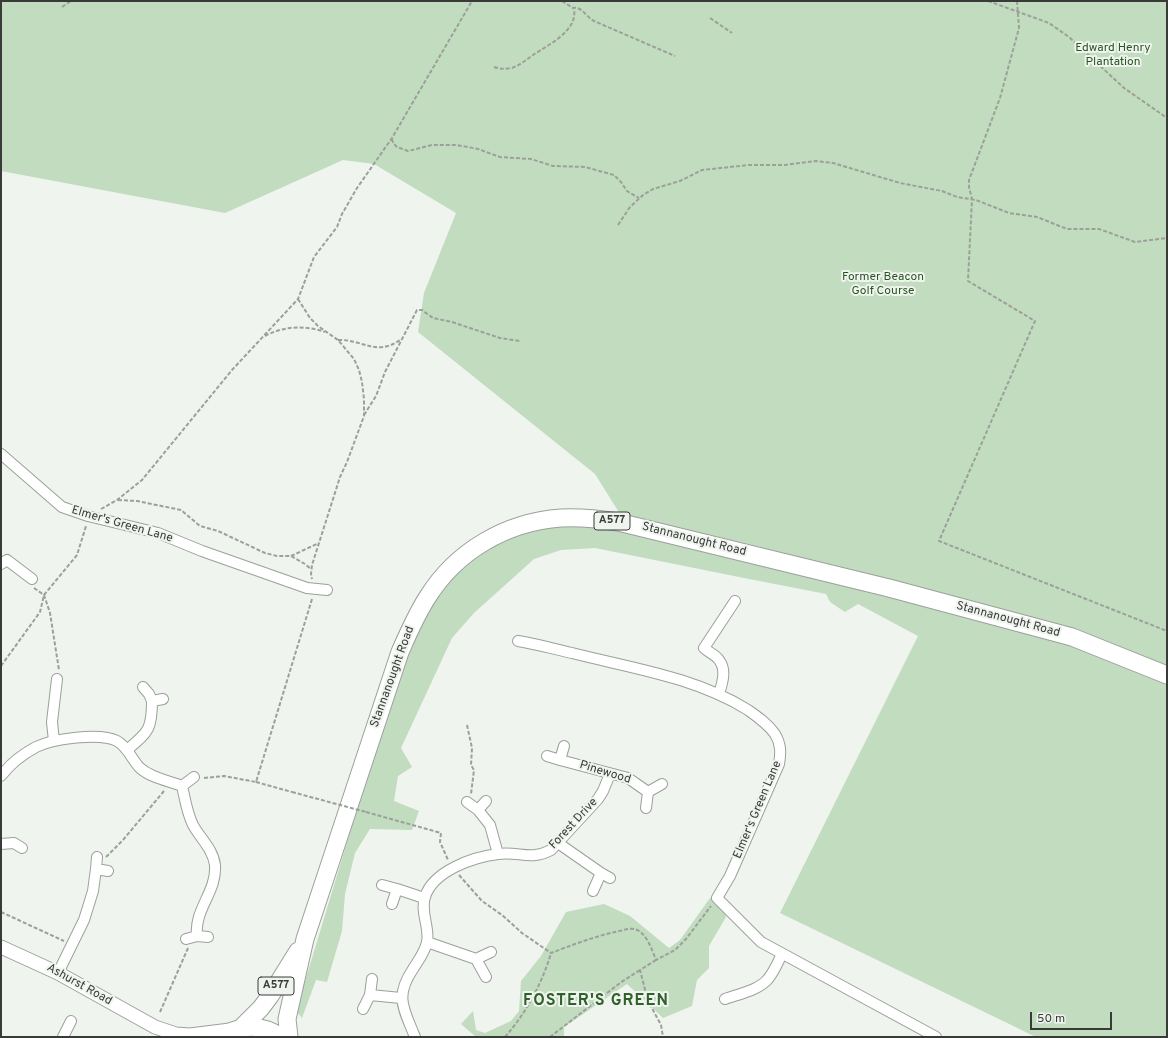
<!DOCTYPE html>
<style>
body{margin:0}
#map{position:relative;width:1168px;height:1038px;overflow:hidden;background:#eff4ee;font-family:Overpass,sans-serif}
canvas{display:block}
.frame{position:absolute;inset:0;border:2px solid #393b38;pointer-events:none}
.scale{position:absolute;left:1030px;top:1012px;width:82px;height:18px;box-sizing:border-box;border:2px solid #393b38;border-top:0;padding-left:5px;font-size:12px;line-height:14px;white-space:nowrap;color:#393b38;-webkit-text-stroke:3px #eff4ee;paint-order:stroke}
</style>
<div id="map">
<canvas width="1168" height="1038"></canvas>
<div class="frame"></div>
<div class="scale">50 m</div>
</div>
<script>
const ctx = document.querySelector('canvas').getContext('2d');
ctx.lineJoin = 'round';
function fill(path, color) { ctx.fillStyle = color; ctx.fill(path, 'evenodd'); }
function strokePath(path, color, width, dash) { ctx.strokeStyle = color; ctx.lineWidth = width; ctx.lineCap = dash ? 'butt' : 'round'; ctx.setLineDash(dash || []); ctx.stroke(path); }
function label(font, color, halo, rows, align = 'center') {
  ctx.font = font + ' Overpass,sans-serif'; ctx.lineWidth = 4; ctx.setLineDash([]); ctx.textBaseline = 'middle'; ctx.strokeStyle = halo; ctx.fillStyle = color; for (const [text, x, y, turn = 0] of rows) {
    ctx.save(); ctx.translate(x, y); ctx.rotate((+turn || 0) * Math.PI / 180); ctx.textAlign = isNaN(turn) ? turn : align; if (halo) ctx.strokeText(text, 0, 0); ctx.fillText(text, 0, 0); ctx.restore();
  }
}
fill(new Path2D(`
 M1 1H1167V1037H1036L780 913 918 636 858 604 845 612 830 602 826 594 739 577 595 548 561 550 534 559 474 613 452 638 401 748 412 767 398 776 394 801 419 811 412 830 370 829 355 853 345 894 342 931 327 982 316 980 302 1018 296 1011 377 743 408 645 451 575 501 536 562 520 920 588 756 546 620 514 595 474 418 332 424 293 456 213 374 164 343 160 225 213 1 171Z
 M710 898 722 905 726 917 709 946V968L697 980 692 1006 663 1018 627 984 564 1027V1037H476L461 1024 473 1011 476 1030 485 1033 511 1021 519 1011 521 981 541 956 566 912 604 904 630 916 669 948 680 940Z`), '#c2dcbf');
const minor = new Path2D(`
 M1 454 62 507 88 516 158 533 202 551 307 588 327 590
 M1 564 7 560 32 579
 M518 641C537 644 554 649 572 653 631 668 695 677 748 710 758 717 768 724 775 734 781 744 781 753 779 764L730 876 717 898 761 942 936 1037
 M143 687 149 694 152 701 163 699
 M719 694C722 684 727 670 719 660 716 655 708 652 704 648L735 601
 M54 741 52 722 57 679
 M127 750C148 732 152 730 152 701
 M547 756 560 760 564 746
 M560 760 628 778 648 792
 M1 776C10 764 23 754 36 747 52 739 100 732 117 741 128 747 132 760 140 768 151 778 169 781 182 786 185 799 187 813 193 825 200 838 213 849 215 865 217 892 194 909 197 936
 M182 786 194 777
 M467 802 478 810 486 801
 M646 808 648 792 662 784
 M478 810 490 825 498 854
 M558 843 601 873
 M1 844 14 843 22 848
 M97 857 96 869 108 871
 M382 885 397 889 392 904
 M397 889 424 898
 M593 891 601 873 610 878
 M186 939 197 936 208 937
 M427 942 476 959
 M58 973 84 920 93 891 96 869
 M486 977 476 959 491 952
 M370 995 401 998
 M725 999C739 994 759 990 768 979 774 972 778 962 782 954
 M363 1009 370 995 372 979
 M63 1037 71 1021
 M415 1037C404 1009 394 997 413 969 418 961 425 952 427 942 430 928 420 912 425 897 433 871 473 857 498 854 519 851 530 861 551 850L598 799 603 791 610 774`);
const tertiary = new Path2D(`
 M1 947 58 973 155 1027 176 1034 190 1035 230 1030`);
const primary = new Path2D(`
 M241 1028 261 1008 270 996 298 951
 M220 1037C241 1025 260 1023 281 1037
 M289 1037 287 1019 305 939 400 652C408 634 416 615 427 598 456 551 506 522 561 518 580 517 599 519 618 522L889 588 1072 637 1167 675`);
strokePath(minor, '#9ba09b', 12);
strokePath(tertiary, '#9ba09b', 15);
strokePath(primary, '#9ba09b', 19);
strokePath(new Path2D(`
 M562 1 573 8C582 6 586 17 594 21L675 56
 M988 1 1049 23 1069 37 1124 88 1167 118
 M1017 1 1019 28 1000 98 969 180V187L972 199 968 281 1035 321 939 541 1167 631
 M62 7 71 1
 M710 18 732 33
 M494 67C500 69 505 69 512 68 520 65 526 60 533 55 548 45 578 31 574 9
 M392 139 393 143 397 147 408 151 432 145H457L478 149 500 157 531 159 553 166 585 167 614 175 621 182 627 191 639 198
 M618 225 630 207 643 195 653 189 680 181 702 170 749 165H785L816 161 833 163 900 183 942 191 957 197 976 200 1009 213 1037 217 1067 229H1099L1135 242 1167 238
 M298 299 310 318 318 326 338 340 354 359 359 370 362 382 364 399V416L347 462 340 477 312 565 311 574 312 579
 M265 336C284 326 304 325 325 332
 M338 340C363 339 375 357 400 340
 M364 415 376 396 385 372 417 310H422L433 318 452 322 500 338 520 341
 M118 500 137 501 181 510 200 526 218 531 265 553 277 556H291L305 564 311 569
 M101 509 117 500 142 480 232 370 298 299 314 257 337 227 342 214 357 188 392 138 472 1
 M291 556 319 543
 M34 588 44 595 50 613 59 670
 M1 666 40 612 44 595 77 555 86 526
 M467 725 472 748 471 765 474 770 471 794
 M204 778 224 776 256 782 312 599
 M256 782 292 792
 M366 812 441 833 440 842 448 860
 M106 857 123 840 164 791
 M459 875 482 901 502 915 522 933 551 953C572 945 593 937 615 932 621 931 628 928 634 929 646 931 652 950 656 960L675 950 686 939 711 906
 M1 912 64 941
 M656 960 640 970 648 1001 661 1025 663 1037
 M160 1012 188 948
 M505 1037C526 1013 542 984 551 953
 M550 1037 620 983 640 970`), '#9ca09b', 2, [4, 2]);
strokePath(minor, '#fff', 10);
strokePath(tertiary, '#fff', 13);
strokePath(primary, '#fff', 17);
strokePath(new Path2D(`
 M292 792 366 812`), '#9ca09b', 2, [4, 2]);
for (const [x, y, w] of [
 [612,521,36],
 [276,986,36]
]) { const box = new Path2D(); box.roundRect(x - w / 2, y - 9, w, 18, 3); ctx.fillStyle = '#eff4ee'; ctx.fill(box); strokePath(box, '#393b38', 1); }
label('bold 11px', '#393b38', null, [
 ["A577",612,521],
 ["A577",276,986]
]);
label('12px', '#285623', '#eff4ee', [
 ["Edward Henry",1113,49],
 ["Plantation",1113,63],
 ["Former Beacon",883,278],
 ["Golf Course",883,292]
]);
label('12px', '#393b38', '#eff4ee', [
 ["Elmer's Green Lane",122,525,16],
 ["Stannanought Road",694,540,14],
 ["Stannanought Road",1008,620,15],
 ["Stannanought Road",393,677,-70],
 ["Pinewood",605,773,17],
 ["Elmer's Green Lane",758,810,-67],
 ["Forest Drive",574,824,-47],
 ["Ashurst Road",79,985,29]
]);
ctx.letterSpacing = '1px';
label('bold 16px', '#30612a', '#eff4ee', [
 ["FOSTER'S GREEN",596,1002]
]);
ctx.letterSpacing = '0px';
</script>
